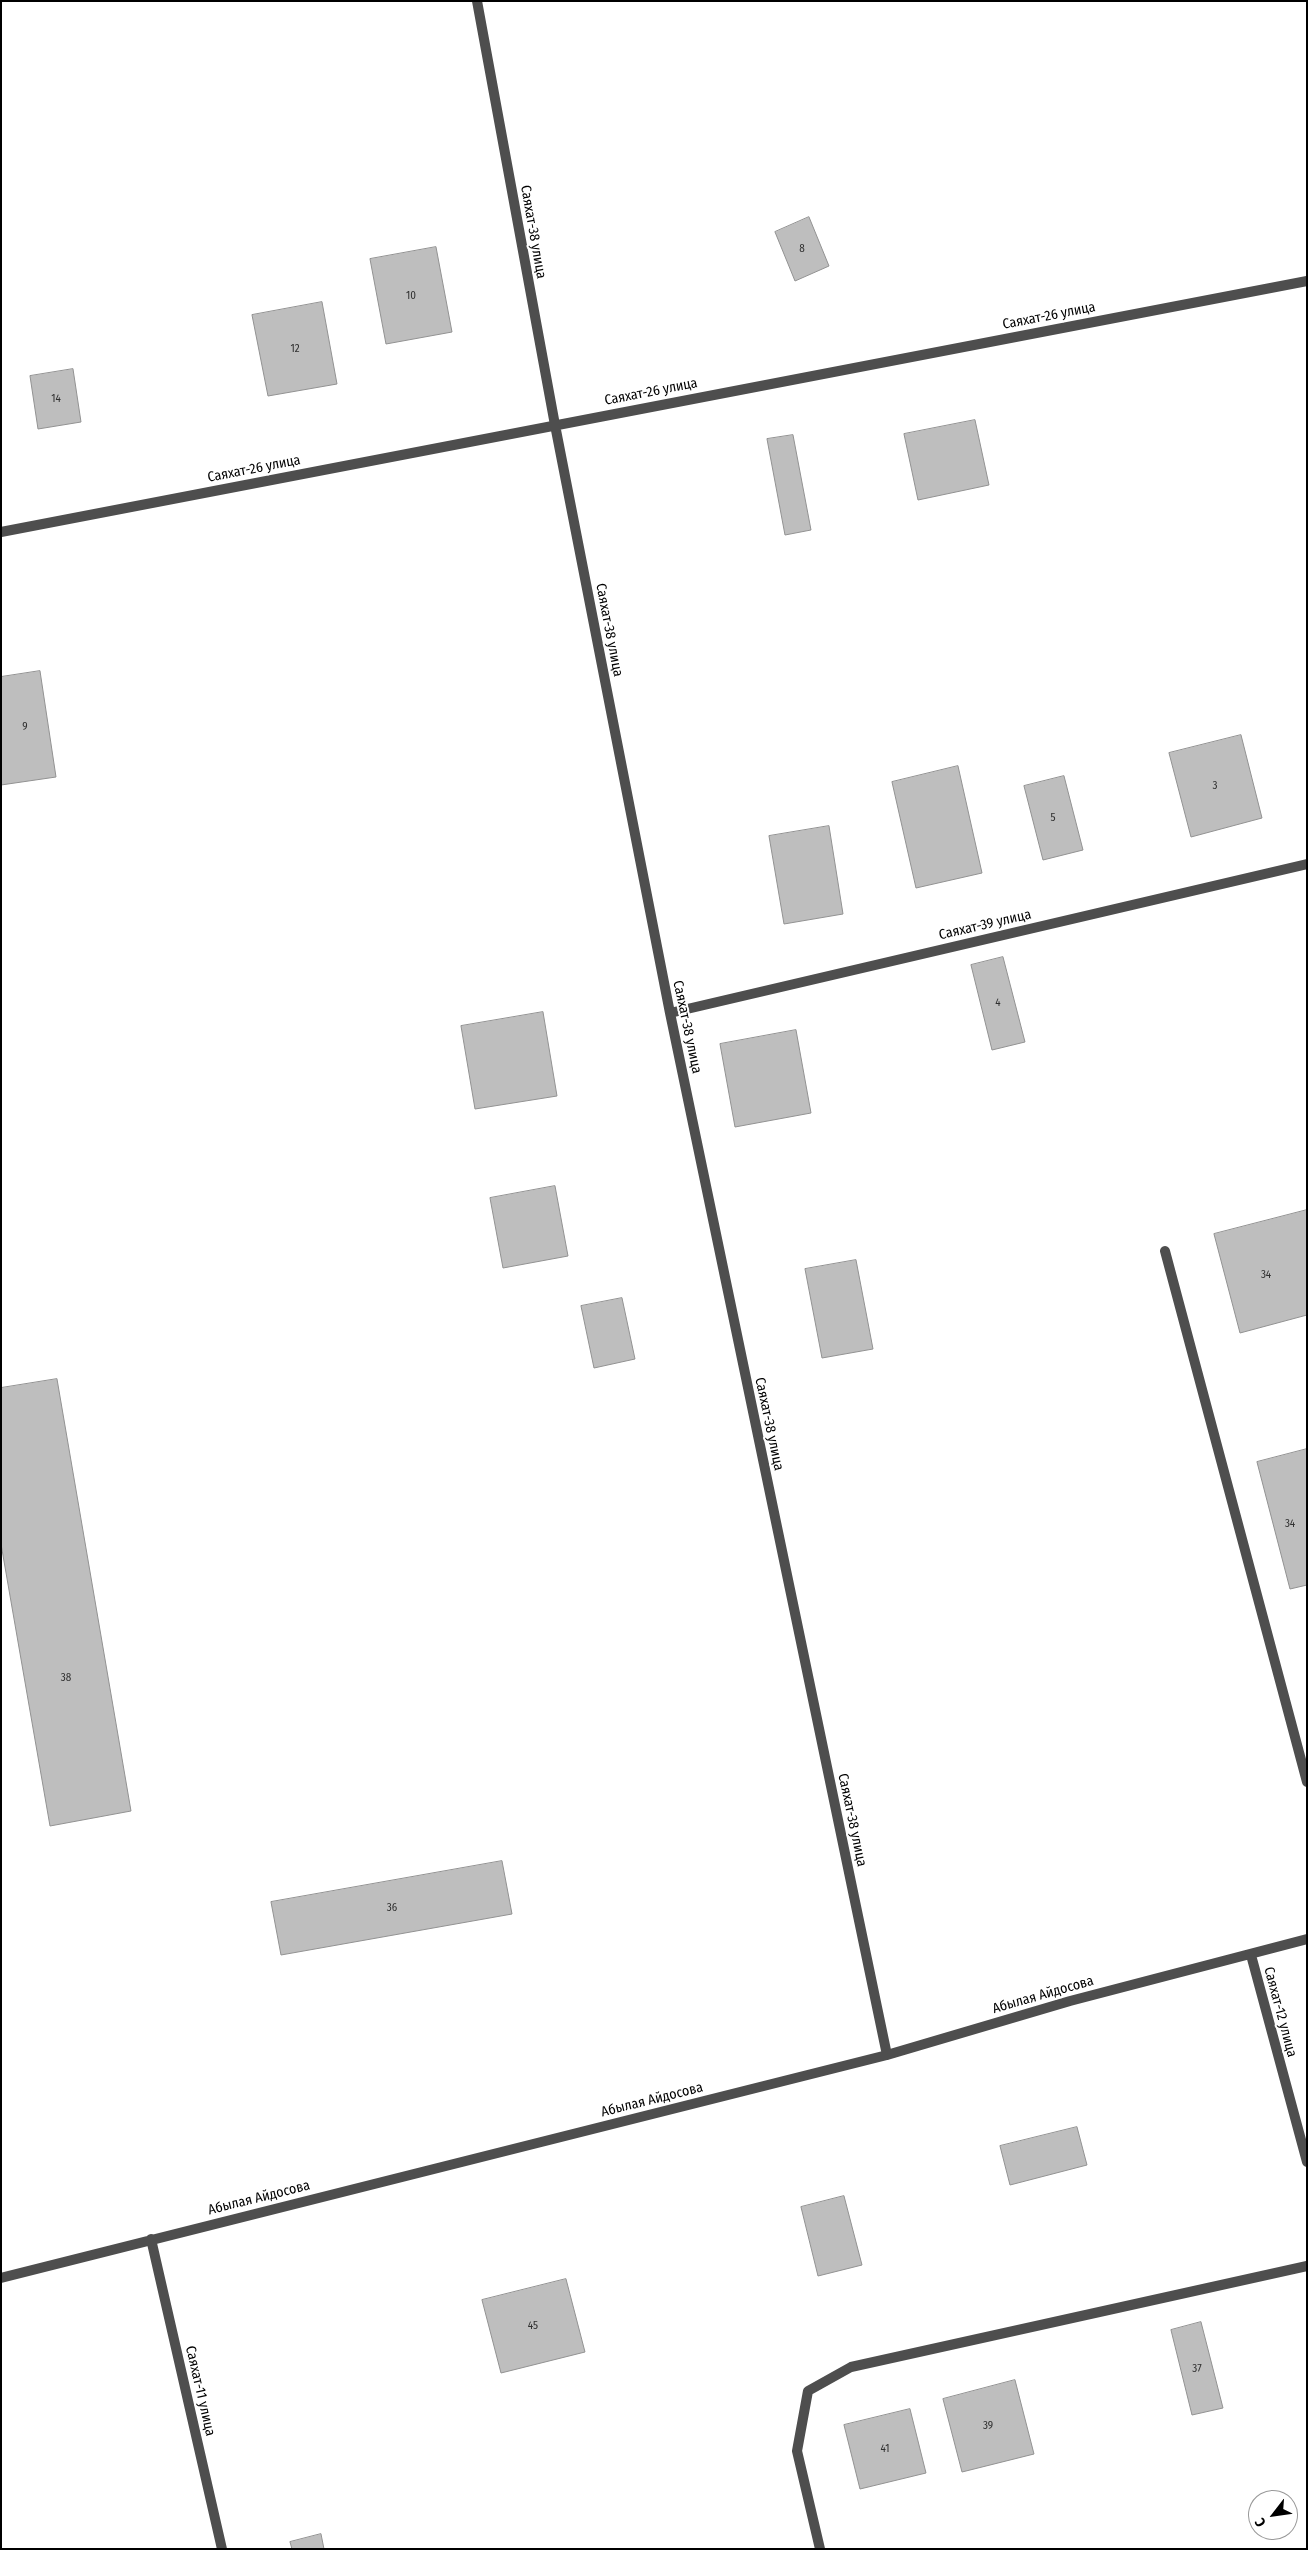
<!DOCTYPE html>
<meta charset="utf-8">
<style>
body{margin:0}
#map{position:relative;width:1308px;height:2550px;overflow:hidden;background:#fff;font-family:"Fira Sans Condensed",sans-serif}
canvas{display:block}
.frame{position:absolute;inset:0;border:2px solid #000;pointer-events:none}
.north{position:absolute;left:1248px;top:2490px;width:50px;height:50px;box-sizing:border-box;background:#fff;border:1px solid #999;border-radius:50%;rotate:240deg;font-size:14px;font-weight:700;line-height:20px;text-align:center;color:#000}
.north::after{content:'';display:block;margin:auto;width:18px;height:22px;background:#000;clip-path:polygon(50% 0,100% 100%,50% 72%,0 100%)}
</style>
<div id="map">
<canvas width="1308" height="2550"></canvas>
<div class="frame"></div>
<div class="north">С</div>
</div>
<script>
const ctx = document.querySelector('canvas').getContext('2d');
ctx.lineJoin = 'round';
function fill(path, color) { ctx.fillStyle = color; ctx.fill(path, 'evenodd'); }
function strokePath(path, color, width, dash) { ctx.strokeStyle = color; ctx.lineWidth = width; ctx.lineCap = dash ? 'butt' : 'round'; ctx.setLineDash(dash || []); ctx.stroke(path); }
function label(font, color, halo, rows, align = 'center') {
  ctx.font = font + ' "Fira Sans Condensed",sans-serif'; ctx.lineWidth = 4; ctx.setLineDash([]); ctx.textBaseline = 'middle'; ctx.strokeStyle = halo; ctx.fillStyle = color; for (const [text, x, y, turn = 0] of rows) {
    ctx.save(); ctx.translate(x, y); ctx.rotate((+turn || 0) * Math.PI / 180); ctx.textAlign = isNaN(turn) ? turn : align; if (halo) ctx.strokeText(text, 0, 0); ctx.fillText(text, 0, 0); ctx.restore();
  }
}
const building = new Path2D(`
 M809 217 829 266 795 281 775 232Z
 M436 247 452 332 386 344 370 259Z
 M322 302 337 384 268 396 252 315Z
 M73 369 81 422 38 429 30 376Z
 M975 420 989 485 918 500 904 434Z
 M793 435 811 530 785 535 767 439Z
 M40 671 56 777 1 785V677Z
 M1241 735 1262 818 1191 837 1169 753Z
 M958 766 982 873 916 888 892 782Z
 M1064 776 1083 850 1043 860 1024 786Z
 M829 826 843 914 784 924 769 836Z
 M1003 957 1025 1042 992 1050 971 965Z
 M543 1012 557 1096 475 1109 461 1026Z
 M796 1030 811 1113 735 1127 720 1044Z
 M555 1186 568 1256 503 1268 490 1198Z
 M1307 1210V1315L1240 1333 1214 1234Z
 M856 1260 873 1349 822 1358 805 1269Z
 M622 1298 635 1359 594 1368 581 1306Z
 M57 1379 131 1811 50 1826 1 1544V1388Z
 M1307 1449V1585L1290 1589 1257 1462Z
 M502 1861 512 1914 281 1955 271 1902Z
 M1077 2127 1087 2165 1010 2185 1000 2146Z
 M844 2196 862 2265 818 2276 801 2207Z
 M566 2279 585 2352 501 2373 482 2300Z
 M1201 2322 1223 2408 1192 2415 1171 2330Z
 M1015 2380 1034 2454 962 2472 943 2399Z
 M910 2409 926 2473 860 2489 844 2425Z
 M321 2534 324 2549H292L290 2542Z`);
fill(building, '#bebebe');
strokePath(building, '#929292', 1);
strokePath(new Path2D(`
 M1165 1251 1307 1782`), '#4e4e4e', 10);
strokePath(new Path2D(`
 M477 1 555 425 670 1013 887 2055
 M1 532 1307 281
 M670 1013 1307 864
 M1251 1955 1307 2162
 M151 2239 222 2549
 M1 2278 887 2055 1070 2001 1307 1939
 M820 2549 797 2451 808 2391 851 2367 1307 2266`), '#4e4e4e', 10);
label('11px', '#303030', null, [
 ["8",802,249],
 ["10",411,296],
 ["12",295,349],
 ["14",56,399],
 ["9",25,727],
 ["3",1215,786],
 ["5",1053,818],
 ["4",998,1003],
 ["34",1266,1275],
 ["34",1290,1524],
 ["38",66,1678],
 ["36",392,1908],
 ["45",533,2326],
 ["37",1197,2369],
 ["39",988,2426],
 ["41",885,2449]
]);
label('14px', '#000', '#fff', [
 ["Саяхат-38 улица",533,232,80],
 ["Саяхат-26 улица",1049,316,-11],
 ["Саяхат-26 улица",651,392,-11],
 ["Саяхат-26 улица",254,469,-11],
 ["Саяхат-38 улица",609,630,79],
 ["Саяхат-39 улица",985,925,-13],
 ["Саяхат-38 улица",687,1027,78],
 ["Саяхат-38 улица",769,1424,78],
 ["Саяхат-38 улица",852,1820,78],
 ["Абылая Айдосова",1043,1995,-16],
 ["Саяхат-12 улица",1280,2012,75],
 ["Абылая Айдосова",652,2100,-14],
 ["Абылая Айдосова",259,2198,-14],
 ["Саяхат-11 улица",200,2391,77]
]);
</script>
